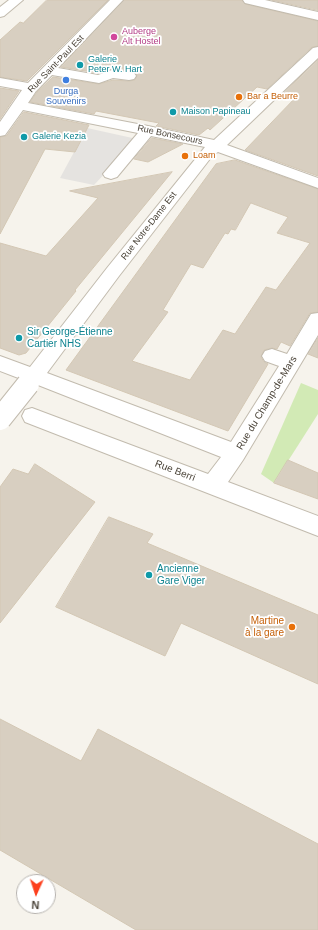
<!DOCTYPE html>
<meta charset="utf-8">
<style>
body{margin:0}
#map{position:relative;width:318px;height:930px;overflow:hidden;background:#f6f3ec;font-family:Helvetica,sans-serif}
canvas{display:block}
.north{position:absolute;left:16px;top:874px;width:40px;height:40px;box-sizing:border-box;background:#fff;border:1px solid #b7b4b0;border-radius:50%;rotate:183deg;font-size:11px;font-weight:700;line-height:16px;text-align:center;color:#4b4439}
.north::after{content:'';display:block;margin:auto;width:14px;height:18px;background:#fc3f1d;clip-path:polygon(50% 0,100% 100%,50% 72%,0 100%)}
</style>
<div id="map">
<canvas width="318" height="930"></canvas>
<div class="north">N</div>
</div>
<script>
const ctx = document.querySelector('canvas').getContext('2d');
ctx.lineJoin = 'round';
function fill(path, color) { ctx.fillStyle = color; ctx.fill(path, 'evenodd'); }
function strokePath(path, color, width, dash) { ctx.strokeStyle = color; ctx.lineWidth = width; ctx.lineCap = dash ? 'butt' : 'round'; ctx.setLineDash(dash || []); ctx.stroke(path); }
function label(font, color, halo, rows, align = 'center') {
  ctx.font = font + ' Helvetica,sans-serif'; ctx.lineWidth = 3.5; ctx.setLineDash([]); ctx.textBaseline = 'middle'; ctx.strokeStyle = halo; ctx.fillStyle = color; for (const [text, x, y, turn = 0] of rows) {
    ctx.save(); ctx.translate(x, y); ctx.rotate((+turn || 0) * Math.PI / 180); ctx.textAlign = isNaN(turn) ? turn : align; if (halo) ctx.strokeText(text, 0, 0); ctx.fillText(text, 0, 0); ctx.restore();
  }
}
fill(new Path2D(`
 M301 383 318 390V414L274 483 261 474Z`), '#d2eab5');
fill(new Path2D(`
 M87 128 137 139 94 185 60 178Z`), '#e5e3e0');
const building = new Path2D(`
 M47 0H108L27 81 0 77V40L20 22 23 23Z
 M124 0H242L245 4 318 21V46L312 47 267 89 257 87 210 130 208 128 199 135 156 126 159 123 96 111 94 114 30 102 37 92 53 77 99 84 113 80 129 81 135 80 137 75 134 72 112 69 98 73 61 67Z
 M272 0H318V10Z
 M318 60V176L245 150 297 96 284 93Z
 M0 88 19 91 0 119Z
 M24 112 89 125 75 152 45 149 0 234V137L6 136Z
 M152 138 183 144 148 162 134 159Z
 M235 160 318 189V312L310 313 290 346 281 342 277 349 272 348 264 350 261 357 264 362 268 364 228 431 66 370 216 164ZM251 203 288 217 277 233 310 243 276 290 266 287 235 334 223 330 190 380 132 361 168 312 163 310 191 264 203 268 225 233 228 234 231 229 235 230Z
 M172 172 75 290 76 291 26 353 19 355 0 348V243L46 256 98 198 70 191Z
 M318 338V358L308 354Z
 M288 460 318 473V499L274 483Z
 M35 464 95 502 0 623V487L13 469 28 474Z
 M109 517 153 534 147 543 318 615V684L181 623 165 656 56 607Z
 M0 719 81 761 98 729 318 844V930H136L0 850Z`);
fill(building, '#d8cfc1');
strokePath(building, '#d3c7b4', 1);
const minor = new Path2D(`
 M9 0H23L4 16 0 17V7Z
 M110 0H123L58 68 98 75 112 70 134 73 136 76 134 79 129 80 113 78 99 83 52 75 36 91 28 103 148 126 214 140 313 48 318 47V58L227 145 318 178V188L218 152 213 155 119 276 47 373 231 442 279 366 265 361 262 356 265 351 272 349 287 354 311 314 318 313V335L243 460 228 482 318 516V536L25 422 22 416 25 410 32 408 208 474 221 457 38 385C33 392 28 391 21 389L18 384 21 379 0 371V356L30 367 107 268 205 147 151 136 117 177 111 179 105 177 103 174 138 133 23 110 5 135 0 136V122L22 90 0 86V78L28 83Z
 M243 0H265L318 12V20L245 3Z`);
strokePath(minor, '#c2bbae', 2);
fill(minor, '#fff');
const minorBridge = new Path2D(`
 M0 419 28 384`);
strokePath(minorBridge, '#c2bbae', 24, []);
strokePath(minorBridge, '#fff', 22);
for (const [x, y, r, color] of [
 [114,37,4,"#d1479c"],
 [80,65,4,"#0f9aa8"],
 [66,80,4,"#3f7fe0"],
 [239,97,4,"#e8710a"],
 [173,112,4,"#0f9aa8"],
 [24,137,4,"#0f9aa8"],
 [185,156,4,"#e8710a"],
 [19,338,4,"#0f9aa8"],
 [149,575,4,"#0f9aa8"],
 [292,627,4,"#e8710a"]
]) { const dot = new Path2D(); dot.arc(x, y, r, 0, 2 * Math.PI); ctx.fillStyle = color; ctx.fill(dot); strokePath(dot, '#fff', 1.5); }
label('9px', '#b23c85', '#fff', [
 ["Auberge",122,32],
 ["Alt Hostel",122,42]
], 'left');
label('9px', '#0d838f', '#fff', [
 ["Galerie",88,60],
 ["Peter W. Hart",88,70],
 ["Maison Papineau",181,112],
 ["Galerie Kezia",32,137]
], 'left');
label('9px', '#4b4439', '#fff', [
 ["Rue Saint-Paul Est",56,64,-46],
 ["Rue Bonsecours",170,135,12],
 ["Rue Notre-Dame Est",149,226,-52]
]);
label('9px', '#366cbe', '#fff', [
 ["Durga",66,92],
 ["Souvenirs",66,102]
]);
label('9px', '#c56008', '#fff', [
 ["Bar a Beurre",247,97],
 ["Loam",193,156]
], 'left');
label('10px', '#0d838f', '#fff', [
 ["Sir George-Étienne",27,332],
 ["Cartier NHS",27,344],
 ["Ancienne",157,569],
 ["Gare Viger",157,581]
], 'left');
label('10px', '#4b4439', '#fff', [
 ["Rue du Champ-de-Mars",267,403,-59],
 ["Rue Berri",175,471,21]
]);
label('10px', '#c56008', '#fff', [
 ["Martine",284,621],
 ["à la gare",284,633]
], 'right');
</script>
